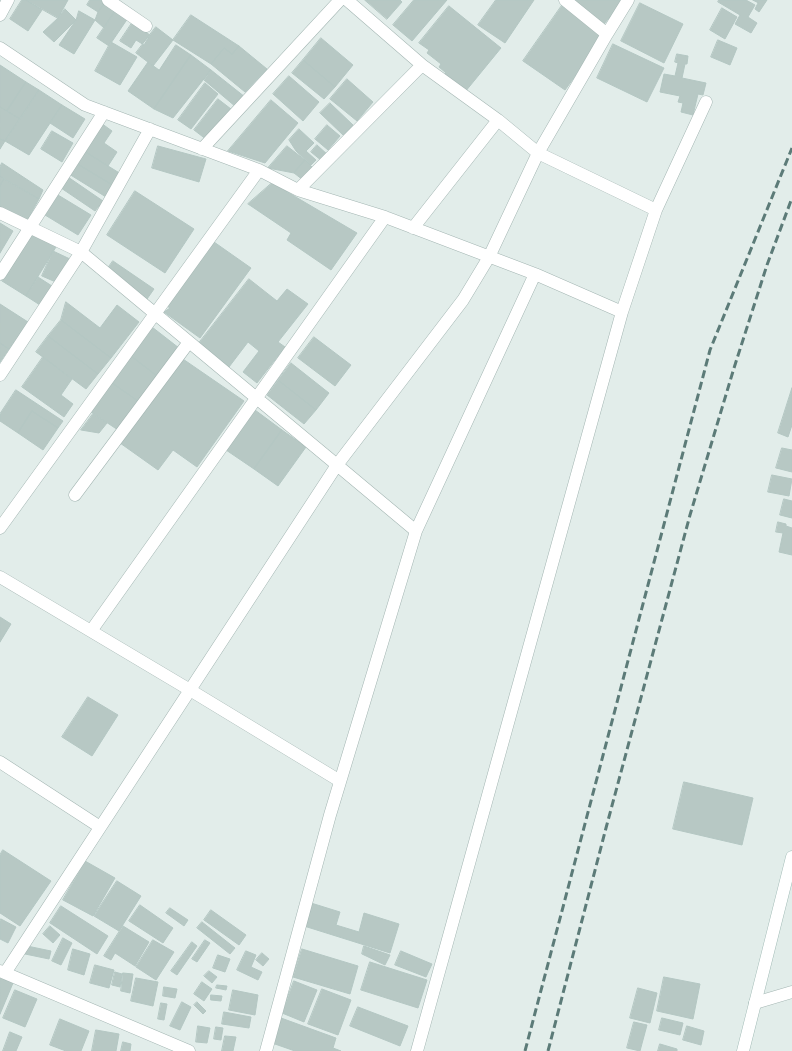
<!DOCTYPE html>
<style>
body{margin:0}
canvas{display:block;background:#e2edea}
</style>
<canvas width="792" height="1051"></canvas>
<script>
const ctx = document.querySelector('canvas').getContext('2d');
ctx.lineJoin = 'round';
function fill(path, color) { ctx.fillStyle = color; ctx.fill(path, 'evenodd'); }
function strokePath(path, color, width, dash) { ctx.strokeStyle = color; ctx.lineWidth = width; ctx.lineCap = dash ? 'butt' : 'round'; ctx.setLineDash(dash || []); ctx.stroke(path); }
const building = new Path2D(`
 M22 0H26L42 10 28 31 10 19Z
 M26 0H68L58 18Z
 M90 0H100L105 3 98 12 87 5Z
 M365 0H400L402 2 387 19Z
 M414 0H447L412 41 393 25Z
 M496 0H534L505 43 478 25Z
 M574 0H624L604 24Z
 M719 0H746L755 5 748 17 757 23 751 33 735 24 740 15 718 2Z
 M753 0H767L759 12 755 9 758 3Z
 M105 3 116 10 104 28 95 20 98 12Z
 M640 3 683 24 664 63 621 41Z
 M563 4 605 35 565 90 523 61Z
 M449 6 501 48 465 92 444 75 446 73 439 67 441 64 427 53 429 50 419 43Z
 M722 8 737 17 725 39 710 30Z
 M65 9 76 20 54 42 43 32 58 18Z
 M116 10 128 18 109 46 97 38Z
 M79 11 95 20 74 54 59 45 76 20Z
 M191 15 239 46 232 54 224 48 211 64 173 40Z
 M132 23 150 35 144 45 136 40 131 48 120 41Z
 M156 27 173 40 153 66 136 53Z
 M321 38 353 65 335 87 303 60Z
 M718 40 737 48 730 65 711 57Z
 M111 42 137 57 120 85 95 71Z
 M613 44 664 68 647 102 597 78Z
 M176 45 191 55 154 109 128 91 148 62 159 70Z
 M239 46 267 69 245 92 211 64 224 48 232 54Z
 M677 54 688 56 687 64H685L682 78 706 83 703 95 698 94 693 115 681 112 683 103 678 102 680 96 660 92 664 74 675 76 678 63 675 62Z
 M191 55 211 70 173 118 154 109Z
 M303 60 335 87 324 99 292 73Z
 M0 65 26 82 7 111 0 107Z
 M211 70 245 97 236 107 204 80Z
 M289 76 319 102 303 121 273 94Z
 M347 79 373 102 357 121 330 99Z
 M26 82 39 90 20 119 7 111Z
 M205 83 218 94 191 129 178 120Z
 M39 90 62 105 29 155 5 141Z
 M218 99 231 109 207 140 194 130Z
 M271 100 298 123 265 163 228 151Z
 M330 103 353 125 343 135 320 113Z
 M62 105 85 119 73 138 50 123Z
 M0 107 20 119 5 141 0 139Z
 M101 123 112 131 104 143 117 152 108 166 84 151Z
 M327 125 340 136 328 150 315 139Z
 M299 129 314 143 306 151 316 160 311 165 296 151 289 140Z
 M52 131 73 143 62 162 41 149Z
 M0 139 5 141 0 149Z
 M317 145 328 155 322 161 311 152Z
 M158 146 206 159 199 182 152 168Z
 M287 146 305 160 294 173 268 168Z
 M84 151 121 174 114 186 76 163Z
 M305 160 312 167 303 180 294 173Z
 M2 163 43 190 39 199 0 176V167Z
 M76 163 114 186 106 197 69 174Z
 M0 176 4 179 0 186Z
 M68 177 103 201 95 211 61 188Z
 M4 179 39 199 26 222 0 207V186Z
 M272 183 357 233 331 270 287 240 291 233 248 204Z
 M135 191 194 229 165 273 107 235Z
 M58 195 91 215 78 235 45 215Z
 M0 223 13 231 0 253Z
 M30 232 56 247 26 296 2 281Z
 M214 242 251 268 200 338 164 312 170 308 167 306Z
 M53 251 70 259 58 283 42 276Z
 M113 261 154 289 147 299 106 271Z
 M38 277 52 286 40 305 26 296Z
 M249 279 277 301 287 289 308 304 278 342 285 347 257 383 243 372 259 351 248 342 229 367 199 343Z
 M66 302 100 328 117 305 139 322 111 358 61 320Z
 M0 304 28 322 9 349 0 343Z
 M61 320 111 358 98 374 48 336Z
 M152 327 179 348 157 376 131 356Z
 M48 336 98 374 86 389 36 352Z
 M314 337 351 365 335 386 298 358Z
 M0 343 9 349 0 362Z
 M131 356 157 376 138 401 112 383Z
 M43 357 72 379 61 395 73 404 64 417 22 387Z
 M180 357 244 401 197 467 173 450 158 470 120 443Z
 M291 363 329 393 316 410 278 380Z
 M278 380 316 410 304 424 267 395Z
 M112 383 138 401 118 430 91 412Z
 M792 388V425L788 437 778 433Z
 M16 390 63 421 58 428 32 411 18 433 0 421V414Z
 M255 410 282 430 254 469 226 450Z
 M32 411 58 428 43 450 18 433Z
 M93 414 107 423 99 433 81 430Z
 M282 430 306 447 278 486 254 469Z
 M782 448 792 450V472L776 468Z
 M772 475 792 479 789 496 768 492Z
 M784 499 792 501V518L780 515Z
 M778 522 786 524V526L792 528V555L779 552 783 533 776 532Z
 M0 617 11 624 0 642Z
 M88 697 118 715 92 756 62 737Z
 M684 782 753 798 742 845 673 829Z
 M3 850 51 881 20 926 0 913V855Z
 M85 861 115 878 93 916 63 900Z
 M117 881 141 896 119 931 94 916Z
 M311 903 340 912 336 925 359 932 364 913 399 924 390 953 304 926Z
 M140 905 173 928 163 943 129 921Z
 M61 906 108 936 97 954 50 923Z
 M170 908 188 920 184 926 166 913Z
 M211 910 246 935 239 945 204 920Z
 M1 919 16 927 8 943 0 939V921Z
 M202 922 235 948 230 954 197 928Z
 M50 926 60 935 53 943 43 934Z
 M123 926 149 942 135 966 115 953 111 960 104 956Z
 M63 938 72 943 61 965 52 961Z
 M153 940 174 952 156 980 136 967Z
 M205 940 210 943 197 962 192 959Z
 M192 942 197 946 177 975 171 971Z
 M27 946 51 951 49 959 25 954Z
 M364 946 390 955 385 965 362 954Z
 M73 949 90 954 84 975 68 970Z
 M302 949 358 966 350 994 293 977Z
 M246 951 256 955 251 967 262 972 258 980 237 970Z
 M401 951 432 964 426 977 395 965Z
 M262 953 269 959 263 966 256 960Z
 M218 955 230 959 225 972 213 968Z
 M370 962 427 980 418 1008 361 990Z
 M95 965 114 970 109 988 90 983Z
 M209 971 217 977 212 983 204 976Z
 M115 972 122 974 120 987 112 985Z
 M123 973 133 974 130 993 121 991Z
 M664 977 700 984 693 1019 657 1011Z
 M0 978 13 983 0 1014Z
 M136 978 158 982 153 1006 131 1001Z
 M294 981 317 990 304 1022 282 1013Z
 M202 982 212 989 204 1001 194 994Z
 M217 985 227 986 226 990 216 988Z
 M164 987 177 989 175 998 163 996Z
 M638 988 657 993 650 1023 630 1018Z
 M322 989 351 1000 338 1035 308 1024Z
 M15 990 37 999 25 1027 3 1018Z
 M233 990 258 995 255 1015 229 1010Z
 M211 995 222 996 221 1001 211 1000Z
 M182 1002 191 1007 180 1030 170 1026Z
 M197 1002 206 1011 203 1014 194 1005Z
 M161 1003 167 1004 164 1020 158 1019Z
 M358 1007 408 1026 400 1046 350 1026Z
 M224 1012 251 1017 249 1028 222 1024Z
 M281 1018 336 1038 333 1048 341 1051H295L272 1043Z
 M662 1018 683 1023 680 1035 659 1030Z
 M60 1019 89 1031 81 1051H66L50 1045Z
 M634 1022 647 1025 640 1051 627 1048Z
 M198 1026 210 1028 207 1043 196 1042Z
 M687 1026 704 1031 701 1045 683 1040Z
 M216 1027 223 1028 221 1040 214 1039Z
 M96 1030 119 1034 116 1051H92Z
 M10 1032 22 1037 16 1051H3Z
 M225 1036 236 1037 233 1051H222Z
 M123 1042 131 1044 130 1051H121Z
 M660 1044 677 1049V1051H658Z`);
fill(building, '#b7c8c4');
strokePath(building, '#b4c7c3', 1);
const street = new Path2D(`
 M108 0 146 26
 M347 0 422 65
 M565 0 607 34
 M0 15 8 0
 M0 48 85 105 259 170 298 190 385 217 535 274 622 312
 M202 149 340 0
 M298 190 422 65 498 120 538 153 656 210
 M0 213 81 252 337 465 416 531
 M413 228 498 120
 M0 274 104 112
 M0 375 81 252 150 129
 M75 495 189 342
 M0 528 259 170
 M0 577 190 690 340 781
 M91 631 385 217
 M0 762 100 827
 M0 971 189 1051
 M5 973 337 465 463 300 489 257 538 153 607 34 628 0
 M755 1003 792 992
 M266 1051 330 815 416 531 535 274
 M417 1051 622 312 656 210 706 102`);
const secondary = new Path2D(`
 M743 1051 792 857`);
strokePath(street, '#a4b6b3', 13);
strokePath(secondary, '#a0bab5', 13);
strokePath(street, '#fff', 12);
strokePath(secondary, '#fff', 12);
strokePath(new Path2D(`
 M525 1051 710 350 792 148
 M548 1051 606 828 690 515 734 368 767 265 792 198`), '#5c7b78', 3, [8, 4]);
</script>
